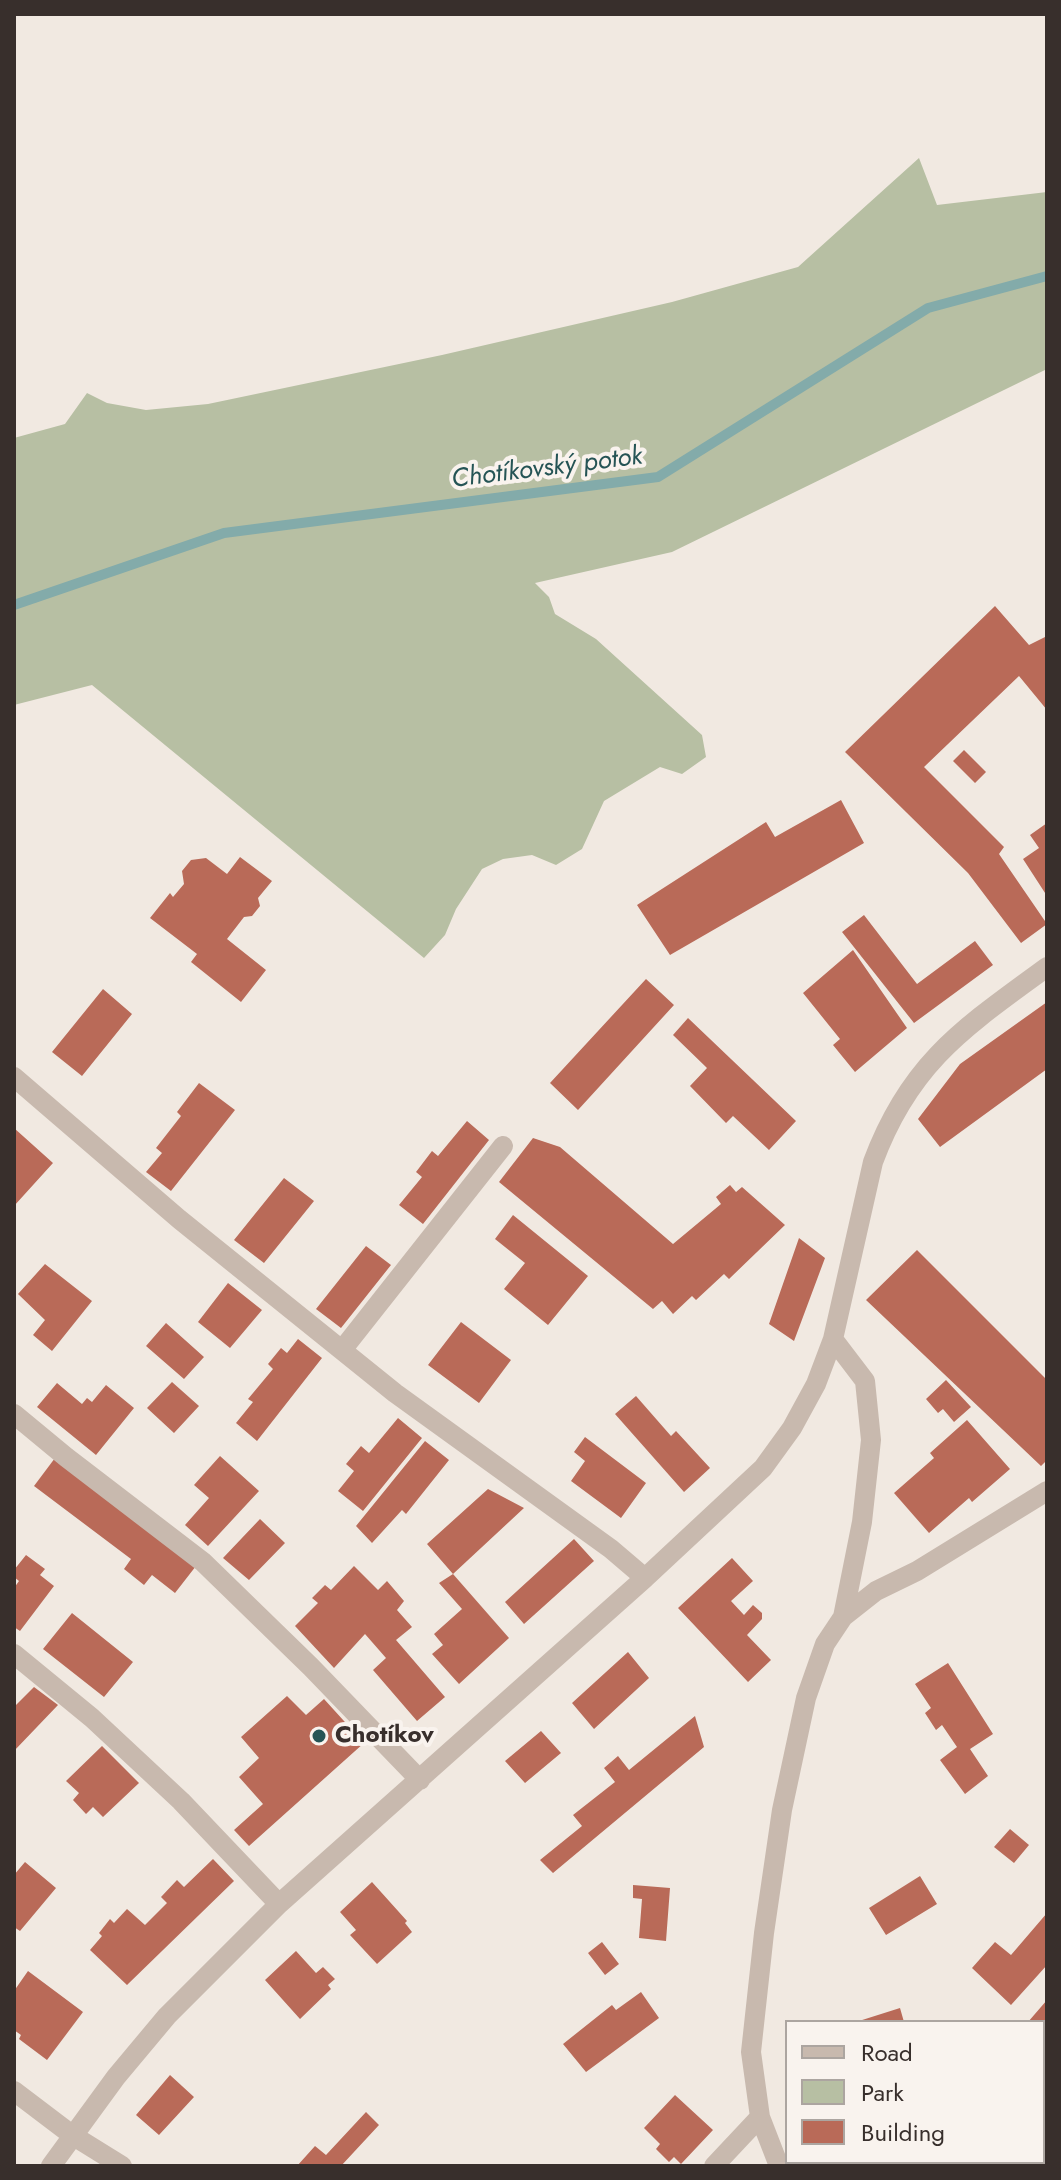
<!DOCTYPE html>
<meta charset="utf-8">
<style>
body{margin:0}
#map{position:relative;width:1061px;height:2180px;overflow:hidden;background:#f1e9e1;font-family:Jost,sans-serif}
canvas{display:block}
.frame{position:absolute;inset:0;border:16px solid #382f2c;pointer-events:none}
.legend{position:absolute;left:785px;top:2020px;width:260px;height:144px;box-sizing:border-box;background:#f9f3ee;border:2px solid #aca5a0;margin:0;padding:10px 14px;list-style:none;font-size:24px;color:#382f2c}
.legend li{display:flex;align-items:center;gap:16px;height:40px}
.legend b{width:40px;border:2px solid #aca5a0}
</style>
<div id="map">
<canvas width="1061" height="2180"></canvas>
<div class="frame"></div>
<ul class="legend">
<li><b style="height:10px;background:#c8b9ae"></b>Road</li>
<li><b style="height:22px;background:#b7bfa3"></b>Park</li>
<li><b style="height:22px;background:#b96a58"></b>Building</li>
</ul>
</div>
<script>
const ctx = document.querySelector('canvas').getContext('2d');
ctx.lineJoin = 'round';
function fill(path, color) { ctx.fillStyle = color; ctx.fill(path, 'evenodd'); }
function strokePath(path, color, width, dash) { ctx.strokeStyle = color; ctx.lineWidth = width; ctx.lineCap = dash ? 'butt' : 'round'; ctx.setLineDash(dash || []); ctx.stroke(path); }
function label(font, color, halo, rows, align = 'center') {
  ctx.font = font + ' Jost,sans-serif'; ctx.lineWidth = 8; ctx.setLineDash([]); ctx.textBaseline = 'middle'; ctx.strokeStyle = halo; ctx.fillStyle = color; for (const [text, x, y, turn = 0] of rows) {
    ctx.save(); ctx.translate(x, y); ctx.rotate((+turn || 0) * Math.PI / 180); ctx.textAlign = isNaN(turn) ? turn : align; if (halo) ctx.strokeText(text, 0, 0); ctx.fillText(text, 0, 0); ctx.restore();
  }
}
fill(new Path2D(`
 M919 158 937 205 1047 192V369L672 552 535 583 549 597 555 614 596 639 702 735 706 757 682 774 660 767 604 801 582 849 556 865 532 855 503 859 482 869 456 909 445 935 424 958 92 685 14 705V438L65 424 87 393 107 403 146 410 208 404 442 355 672 302 798 267Z`), '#b7bfa3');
strokePath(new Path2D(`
 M14 605 224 533 658 477 928 308 1047 276`), '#83abaa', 10);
fill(new Path2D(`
 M995 606 1029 645 1047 636V710L1019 676 924 767 1004 847 999 854 1047 924 1021 943 968 873 845 752Z
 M964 750 986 772 975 783 953 761Z
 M841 800 864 843 670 955 637 905 766 822 775 837Z
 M1047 823V896L1023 859 1039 848 1030 835Z
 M240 857 272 881 258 898 260 906 252 916 244 917 227 939 266 970 241 1002 191 962 197 954 150 918 170 893 173 897 184 884 182 871 191 860 206 858 227 874Z
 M864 915 917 984 975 941 993 965 914 1023 842 932Z
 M853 950 907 1028 855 1072 833 1045 840 1039 803 993Z
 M646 979 674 1005 578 1110 550 1083Z
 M103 989 132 1014 82 1076 52 1052Z
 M1047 1002V1069L940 1147 918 1119 960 1064Z
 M688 1018 796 1121 769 1150 733 1116 726 1123 690 1086 707 1068 673 1035Z
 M199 1083 235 1110 171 1191 146 1172 162 1153 156 1148 181 1116 177 1112Z
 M467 1121 489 1140 423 1224 399 1205 422 1177 416 1172 432 1151 438 1156Z
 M14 1128 53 1163 14 1206Z
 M533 1138 560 1147 673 1244 721 1204 716 1197 730 1185 736 1192 742 1187 785 1225 729 1279 724 1274 696 1300 692 1296 673 1314 662 1301 653 1309 499 1182Z
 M284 1178 314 1201 264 1263 234 1240Z
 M513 1215 588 1276 548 1325 504 1289 525 1263 495 1239Z
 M799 1238 825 1258 794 1341 769 1324Z
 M366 1246 391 1265 341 1328 316 1309Z
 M917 1250 1047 1380V1460L1041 1466 866 1300Z
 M45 1264 92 1301 52 1351 33 1335 45 1320 18 1294Z
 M228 1283 262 1310 230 1348 198 1322Z
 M461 1322 511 1360 479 1403 428 1365Z
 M166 1323 204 1357 184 1379 146 1346Z
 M298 1339 322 1358 257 1441 236 1423 253 1402 248 1399 273 1369 268 1364 281 1348 287 1353Z
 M946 1380 971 1407 954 1422 943 1409 938 1413 926 1399Z
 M172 1382 199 1406 174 1433 147 1408Z
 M57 1383 82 1404 87 1398 92 1402 106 1385 134 1408 96 1455 37 1407Z
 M636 1396 671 1436 676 1431 710 1468 684 1492 615 1414Z
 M398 1418 422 1438 363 1511 338 1491 354 1471 346 1464 361 1446 369 1453Z
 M967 1420 1010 1469 972 1502 969 1498 929 1533 894 1493 934 1458 930 1453Z
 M585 1437 646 1483 621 1518 571 1481 585 1461 574 1452Z
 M425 1441 449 1460 406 1514 402 1510 372 1543 356 1526Z
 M220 1456 259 1491 208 1546 185 1525 209 1498 194 1485Z
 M55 1458 196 1566 175 1593 152 1575 144 1585 124 1569 131 1559 34 1486Z
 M488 1489 524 1508 453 1574 509 1638 459 1684 432 1654 443 1645 434 1634 462 1609 439 1583 453 1574 427 1544Z
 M260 1519 285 1543 249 1580 223 1558Z
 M574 1539 594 1561 524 1624 505 1602Z
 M26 1555 45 1569 40 1575 54 1586 20 1631 14 1627V1588L19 1581 14 1577V1570Z
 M732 1558 753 1581 731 1601 744 1615 753 1605 762 1613V1619L747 1635 771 1660 748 1682 678 1608Z
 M354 1566 378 1590 387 1581 404 1601 397 1610 412 1627 396 1640 445 1697 417 1721 373 1670 386 1658 365 1634 334 1668 295 1626 318 1603 312 1598 325 1585 331 1590Z
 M72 1613 133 1662 104 1697 43 1649Z
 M628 1652 649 1678 594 1729 572 1703Z
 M948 1663 993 1734 970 1749 988 1776 965 1794 940 1760 957 1747 942 1725 936 1730 925 1713 931 1708 915 1684Z
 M34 1687 58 1705 14 1751V1707Z
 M287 1696 306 1715 324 1699 364 1743 249 1846 234 1830 263 1804 239 1777 259 1758 241 1737Z
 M695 1716 704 1747 553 1873 540 1860 582 1826 573 1815 615 1782 604 1768 618 1756 629 1770Z
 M541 1731 561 1753 525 1783 505 1761Z
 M102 1746 139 1783 103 1817 93 1807 86 1814 73 1800 79 1793 66 1781Z
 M1010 1829 1029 1845 1014 1863 994 1847Z
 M213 1859 234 1881 127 1985 90 1950 102 1936 99 1933 110 1919 114 1923 127 1909 145 1925 167 1903 161 1897 177 1880 184 1887Z
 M25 1862 56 1888 20 1931 14 1927V1875Z
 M920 1876 937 1904 886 1935 869 1908Z
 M372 1882 407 1921 405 1923 412 1932 377 1964 350 1935 356 1930 340 1912Z
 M633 1885 670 1888 666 1941 639 1938 642 1899 633 1898Z
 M1047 1913V1965L1011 2005 972 1968 995 1942 1011 1955Z
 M602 1942 619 1964 605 1975 588 1953Z
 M296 1951 316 1973 323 1967 335 1979 328 1985 331 1989 300 2019 265 1980Z
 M28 1971 83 2012 47 2060 19 2039 21 2035 14 2030V1991Z
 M641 1992 659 2018 586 2072 563 2044 612 2005 616 2010Z
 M1047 2000V2037L1043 2034V2022H1028Z
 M900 2008 904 2022H859V2021Z
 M170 2075 194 2097 159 2135 136 2115Z
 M675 2095 713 2130 681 2164 674 2157 669 2162 656 2149 660 2144 644 2128Z
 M1047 2102V2144L1043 2140V2106Z
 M366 2112 379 2125 341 2166H297L315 2146 326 2155Z`), '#b96a58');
strokePath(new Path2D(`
 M14 1077 179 1219 395 1393 611 1549 645 1578
 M833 1339 865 1381 871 1440 862 1522 843 1617
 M342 1350 503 1146
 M14 1414 66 1457 203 1562 311 1667 420 1780
 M14 1654 92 1718 181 1801 279 1904
 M1043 2081 1047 2077
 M14 2091 72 2135 122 2166
 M51 2166 116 2077 167 2016 279 1904 645 1578 763 1468 792 1428 816 1384 833 1339 873 1162C910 1062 965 1027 1047 967
 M714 2166 760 2117
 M779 2166 760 2117 751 2052 764 1933 782 1810 806 1698 825 1644 843 1617 876 1591 917 1571 1047 1491
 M939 2166 945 2162`), '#c8b9ae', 20);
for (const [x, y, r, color] of [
 [319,1736,8,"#255455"]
]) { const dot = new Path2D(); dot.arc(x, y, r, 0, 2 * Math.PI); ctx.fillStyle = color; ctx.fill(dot); strokePath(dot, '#f9f3ee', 3); }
label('bold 24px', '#382f2c', '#f9f3ee', [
 ["Chotíkov",335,1736]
], 'left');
label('italic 26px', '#255455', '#f9f3ee', [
 ["Chotíkovský potok",547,469,-7]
]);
</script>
